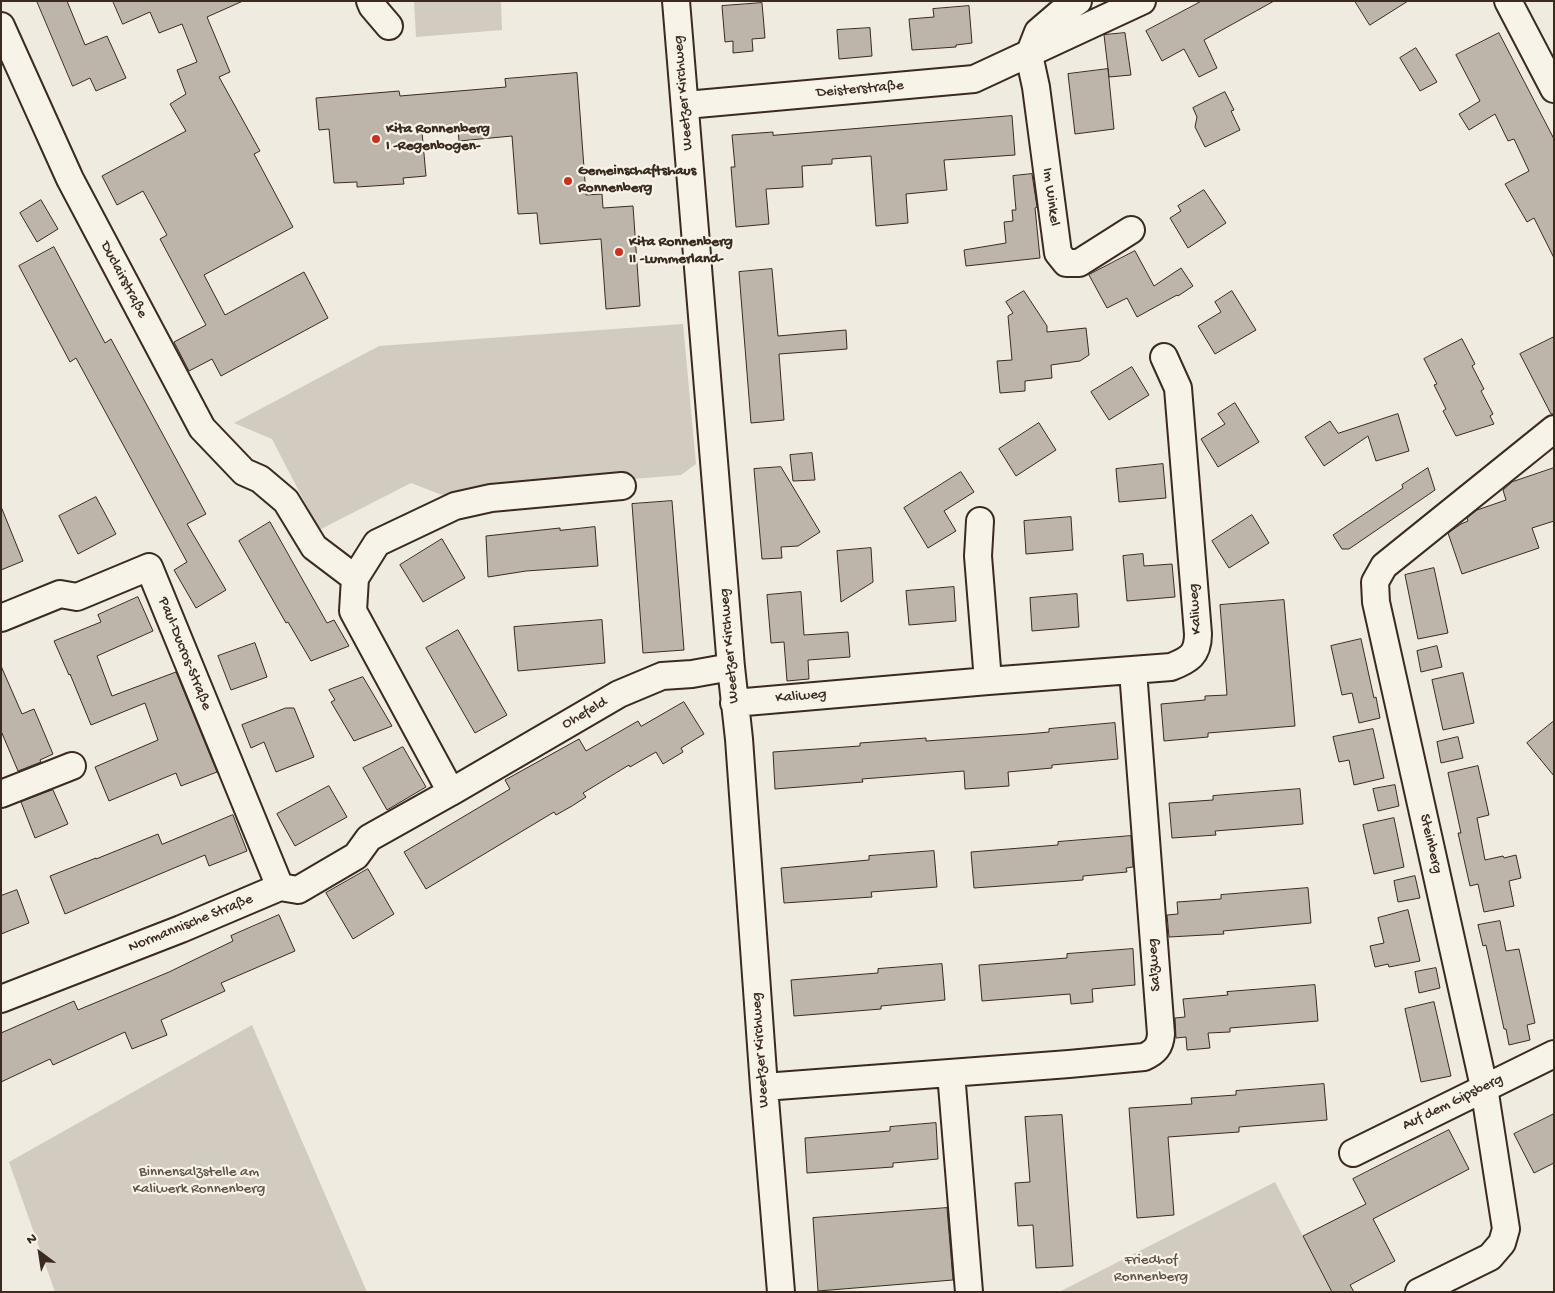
<!DOCTYPE html>
<meta charset="utf-8">
<style>
body{margin:0}
#map{position:relative;width:1555px;height:1293px;overflow:hidden;background:#efebe0;font-family:"Gochi Hand",sans-serif}
canvas{display:block}
.frame{position:absolute;inset:0;border:2px solid #3b2a1e;pointer-events:none}
.north{position:absolute;left:15px;top:1228px;width:50px;height:50px;-webkit-text-stroke:4px #f7f3e8;paint-order:stroke;rotate:329deg;font-size:14px;font-weight:700;line-height:20px;text-align:center;color:#3b2a1e}
.north::after{content:'';display:block;margin:auto;width:18px;height:22px;background:#3b2a1e;clip-path:polygon(50% 0,100% 100%,50% 72%,0 100%)}
</style>
<div id="map">
<canvas width="1555" height="1293"></canvas>
<div class="frame"></div>
<div class="north">N</div>
</div>
<script>
const ctx = document.querySelector('canvas').getContext('2d');
ctx.lineJoin = 'round';
function fill(path, color) { ctx.fillStyle = color; ctx.fill(path, 'evenodd'); }
function strokePath(path, color, width, dash) { ctx.strokeStyle = color; ctx.lineWidth = width; ctx.lineCap = dash ? 'butt' : 'round'; ctx.setLineDash(dash || []); ctx.stroke(path); }
function label(font, color, halo, rows, align = 'center') {
  ctx.font = font + ' "Gochi Hand",sans-serif'; ctx.lineWidth = 4.5; ctx.setLineDash([]); ctx.textBaseline = 'middle'; ctx.strokeStyle = halo; ctx.fillStyle = color; for (const [text, x, y, turn = 0] of rows) {
    ctx.save(); ctx.translate(x, y); ctx.rotate((+turn || 0) * Math.PI / 180); ctx.textAlign = isNaN(turn) ? turn : align; if (halo) ctx.strokeText(text, 0, 0); ctx.fillText(text, 0, 0); ctx.restore();
  }
}
fill(new Path2D(`
 M414 1H501L502 30 416 37Z
 M683 324 696 464 681 475 442 495 411 483 319 530 272 439 234 423 379 346Z
 M252 1025 367 1292H55L9 1162Z
 M1275 1182 1332 1292H1059Z`), '#d1cbc0');
const building = new Path2D(`
 M37 1H67L85 45 107 36 126 78 96 91 90 78 73 86Z
 M113 1H243L207 17 230 72 219 77 260 151 254 154 293 227 204 275 225 315 304 272 328 318 221 376 212 359 189 371 174 342 206 325 160 239 167 235 143 191 117 205 102 176 186 131 170 104 186 94 177 70 197 62 182 24 159 33 150 12 123 24Z
 M1202 1H1274L1204 40 1217 68 1199 77 1184 49 1162 61 1146 31Z
 M1355 1H1408L1370 25Z
 M762 3 765 38 752 39 753 51 733 53V41L725 42 722 6Z
 M969 6 972 43 956 45V47L912 50 909 19 934 17 933 9Z
 M870 28 872 56 839 59 837 30Z
 M1125 33 1131 75 1109 77 1104 35Z
 M1499 33 1554 139V258L1534 218 1527 222 1505 184 1529 171 1514 139 1508 141 1495 114 1469 130 1459 114 1480 101 1456 55Z
 M1416 48 1437 82 1420 91 1400 58Z
 M1108 69 1114 129 1075 134 1068 74Z
 M577 73 586 195 602 194 603 208 633 206 640 306 606 309 601 239 540 244 537 213 518 214 512 136 459 141 458 129 422 132 426 176 403 178 404 184 357 187V182L334 183 329 129 319 130 316 98 399 91 400 96 506 87 505 79Z
 M1225 92 1234 110 1231 111 1240 130 1205 147 1195 127 1197 117 1193 108Z
 M1012 116 1015 155 944 160 947 190 906 194 908 223 876 226 871 156 832 159V164L802 166 803 187 766 189 769 224 736 227 731 167H735L732 135 773 132V135Z
 M1032 174 1037 207 1035 208 1040 258 966 266 964 250 1006 243 1004 222 1013 221 1012 210H1016L1013 176Z
 M1204 190 1226 223 1188 248 1170 218 1181 211 1178 206Z
 M41 200 58 229 37 242 20 213Z
 M54 247 105 343 111 339 206 514 187 524 226 590 196 608 174 570 187 562 76 358 70 362 19 266Z
 M1135 251 1154 286 1181 268 1193 286 1178 296 1177 295 1137 317 1127 298 1107 308 1089 275Z
 M772 269 778 336 846 330 847 349 779 354 784 420 751 423 739 272Z
 M1024 291 1047 326V332L1086 328 1089 355 1080 361 1051 365 1052 378 1025 381V391L1000 393 997 361 1012 360 1008 316 1013 313 1006 302Z
 M1232 291 1256 330 1215 354 1198 326 1221 312 1215 302Z
 M1554 337V414H1551L1520 354Z
 M1462 339 1475 364 1472 366 1484 389 1481 391 1493 414 1490 416 1494 424 1456 436 1443 411 1446 409 1434 385 1437 384 1424 359Z
 M1132 367 1149 395 1109 420 1091 392Z
 M1235 403 1259 442 1218 467 1201 439 1225 424 1218 414Z
 M1398 414 1409 451 1376 461 1368 436 1324 466 1305 437 1330 421 1338 433Z
 M1039 423 1056 450 1016 476 999 449Z
 M812 453 815 480 793 481 790 455Z
 M1163 464 1166 498 1119 502 1116 469Z
 M781 467 820 532 798 546 781 547 782 558 762 559 754 469Z
 M1428 468 1435 490 1349 549H1342L1333 535 1403 488 1402 485Z
 M1554 468V521L1532 528 1539 548 1462 574 1448 533 1461 524 1468 521 1467 518 1477 510 1506 500 1503 490 1512 482Z
 M961 472 974 492 944 511 956 531 928 548 904 508Z
 M96 497 116 534 78 554 59 516Z
 M672 501 684 650 643 653 632 504Z
 M2 509 23 561 1 570V510Z
 M1252 515 1269 543 1229 568 1212 541Z
 M1071 517 1073 550 1026 554 1024 521Z
 M270 522 327 623 334 620 349 646 311 661 288 622 286 623 239 541Z
 M595 527 598 566 526 571 488 577 486 536 560 528V530Z
 M442 539 465 578 423 602 400 565Z
 M871 548 873 582 841 602 837 551Z
 M1143 554 1144 566 1172 564 1175 597 1127 601 1123 556Z
 M1434 568 1448 633 1418 639 1405 575Z
 M954 587 956 621 909 625 906 591Z
 M801 592 804 635 848 632 850 657 808 660 809 679 787 681 784 642 771 643 767 595Z
 M1077 594 1079 627 1032 631 1030 598Z
 M138 597 153 631 97 656 112 696 176 672 217 772 181 786 176 773 109 801 95 767 158 740 145 703 91 725 70 674 69 675 54 641 101 622 98 615Z
 M1284 600 1295 726 1208 733V737L1164 741 1161 704 1205 700V696L1227 695 1220 605Z
 M602 620 605 663 518 671 514 627Z
 M458 630 507 715 475 733 426 648Z
 M1361 639 1374 698 1376 697 1380 718 1359 723 1352 693 1342 695 1331 646Z
 M255 643 267 677 231 690 218 656Z
 M1437 646 1442 667 1421 672 1417 651Z
 M1 666 22 714 34 709 53 754 40 760 41 762 18 771 1 731Z
 M1463 673 1474 723 1443 730 1432 680Z
 M363 677 392 726 354 741 331 702 335 700 329 690Z
 M684 702 704 734 681 748 683 752 663 764 656 752 630 767 629 765 583 793 586 797 572 806 556 815 554 812 426 889 404 852 510 789 505 780 579 739 586 751 638 721 641 726Z
 M286 708H294L314 757 276 772 264 742 251 748 242 725Z
 M1554 721V776L1527 743Z
 M1115 723 1118 759 1052 765V768L1008 772 1009 786 965 789 964 771 862 779 863 782 775 789 773 752 860 746V743L926 738V741L1027 734 1049 732V729Z
 M1373 729 1384 778 1354 785 1349 760 1339 762 1333 737Z
 M1458 737 1463 758 1441 763 1437 742Z
 M403 747 426 787 387 810 363 768Z
 M1478 766 1489 815 1477 818 1485 860 1503 856 1504 858 1516 855 1521 878 1509 881 1514 906 1484 912 1478 884 1470 886 1458 833H1461L1448 773Z
 M1395 785 1399 806 1378 811 1373 789Z
 M329 786 347 817 295 846 277 814Z
 M1300 789 1303 824 1215 831 1216 835 1172 838 1169 803 1213 800V796Z
 M53 790 68 824 35 838 21 802Z
 M233 815 247 851 209 866 205 855 65 914 50 876 96 858V859L158 834 162 844Z
 M1394 818 1404 867 1374 874 1363 825Z
 M1131 836 1133 867 1126 868 1127 872 1083 876V880L974 888 971 852 1058 845V842Z
 M934 851 937 887 871 892 872 897 784 903 781 868 869 860V856Z
 M368 869 394 914 353 939 326 893Z
 M1415 876 1420 898 1398 902 1394 881Z
 M1308 888 1311 923 1223 931 1224 934 1169 937 1167 915 1178 914 1177 902 1221 899V895Z
 M17 890 29 923 1 934V896Z
 M1408 910 1420 961 1389 967 1388 964 1375 967 1370 946 1384 943 1378 918Z
 M279 915 295 951 221 983 225 991 161 1020 167 1035 132 1049 125 1032 53 1065 50 1059 1 1082V1033L74 1001 78 1010 169 972 233 941 231 936Z
 M1500 921 1506 951 1519 949 1535 1023 1527 1025 1530 1040 1509 1045 1506 1029H1504L1486 945 1483 946 1478 925Z
 M1133 949 1135 985 1092 989 1093 1002 1071 1004 1070 994 982 1001 979 965 1067 958V954Z
 M942 964 945 1000 881 1006V1009L794 1016 791 980 878 973V969Z
 M1436 968 1440 988 1419 993 1415 972Z
 M1315 985 1318 1021 1230 1028V1032L1208 1033 1210 1048 1187 1050 1186 1037 1176 1038 1175 1018 1185 1017 1183 999 1228 995 1227 992Z
 M1434 1002 1451 1076 1421 1082 1405 1009Z
 M1324 1084 1327 1120 1239 1127V1132L1168 1137 1174 1215 1137 1218 1129 1108 1192 1104 1191 1098 1236 1095V1091Z
 M1554 1114V1163L1534 1173 1514 1134Z
 M1062 1115 1073 1266 1036 1268 1033 1225 1018 1226 1015 1183 1030 1182 1025 1117Z
 M936 1123 938 1159 893 1163V1167L807 1173 805 1138 890 1131V1127Z
 M1449 1130 1469 1169 1373 1219 1395 1261 1350 1285 1354 1292H1332L1303 1236 1366 1204 1353 1179Z
 M947 1208 953 1280 818 1291 813 1218Z`);
fill(building, '#bdb5aa');
strokePath(building, '#3b2a1e', 1);
const street = new Path2D(`
 M370 1 372 6 389 26
 M676 1 731 667 739 739 764 1087 781 1292
 M1508 1 1554 89
 M1 26 70 179 202 428 244 472 260 479 286 501 314 547 355 578 353 611 451 792 619 694 662 676 692 674 731 667
 M1029 55 1036 87 1058 253 1066 263H1079L1131 230
 M1029 55 1038 32 1059 14 1078 1
 M686 105 974 79 1142 1
 M980 521 978 556 988 681
 M355 578 377 543 455 506 491 498 622 486
 M1 618 60 594 77 597 149 567 280 887
 M734 703 988 681 1171 667C1189 660 1198 655 1198 634L1178 388 1164 357
 M1 794 72 766
 M1 999 181 929 280 887 298 890 356 856 369 838 451 792
 M951 1073 969 1292
 M764 1087 1069 1064 1144 1057C1155 1052 1160 1047 1161 1034L1133 671
 M1353 1153 1554 1054
 M1419 1292 1490 1257 1502 1243 1506 1229 1484 1087 1376 602 1375 582 1384 566 1554 429`);
strokePath(street, '#3b2a1e', 30);
strokePath(street, '#f7f3e8', 26);
for (const [x, y, r, color] of [
 [376,139,5,"#c8321e"],
 [568,181,5,"#c8321e"],
 [619,252,5,"#c8321e"]
]) { const dot = new Path2D(); dot.arc(x, y, r, 0, 2 * Math.PI); ctx.fillStyle = color; ctx.fill(dot); strokePath(dot, '#f7f3e8', 2); }
label('15px', '#3b2a1e', '#f7f3e8', [
 ["Deisterstraße",860,90,-5],
 ["Weetzer Kirchweg",684,93,-95],
 ["Im Winkel",1050,197,82],
 ["Duclairstraße",123,280,62],
 ["Kaliweg",1196,609,-94],
 ["Weetzer Kirchweg",730,646,-95],
 ["Paul-Ducros-Straße",184,654,68],
 ["Kaliweg",801,697,-5],
 ["Ohefeld",585,714,-30],
 ["Steinberg",1430,844,77],
 ["Normannische Straße",191,924,-22],
 ["Salzweg",1155,965,-94],
 ["Weetzer Kirchweg",761,1050,-94],
 ["Auf dem Gipsberg",1453,1103,-26]
]);
label('bold 15px', '#3b2a1e', '#f7f3e8', [
 ["Kita Ronnenberg",386,130],
 ["I -Regenbogen-",386,147],
 ["Gemeinschaftshaus",578,172],
 ["Ronnenberg",578,189],
 ["Kita Ronnenberg",629,243],
 ["II -Lummerland-",629,260]
], 'left');
label('15px', '#605246', '#f7f3e8', [
 ["Binnensalzstelle am",199,1173],
 ["Kaliwerk Ronnenberg",199,1190],
 ["Friedhof",1151,1261],
 ["Ronnenberg",1151,1278]
]);
</script>
